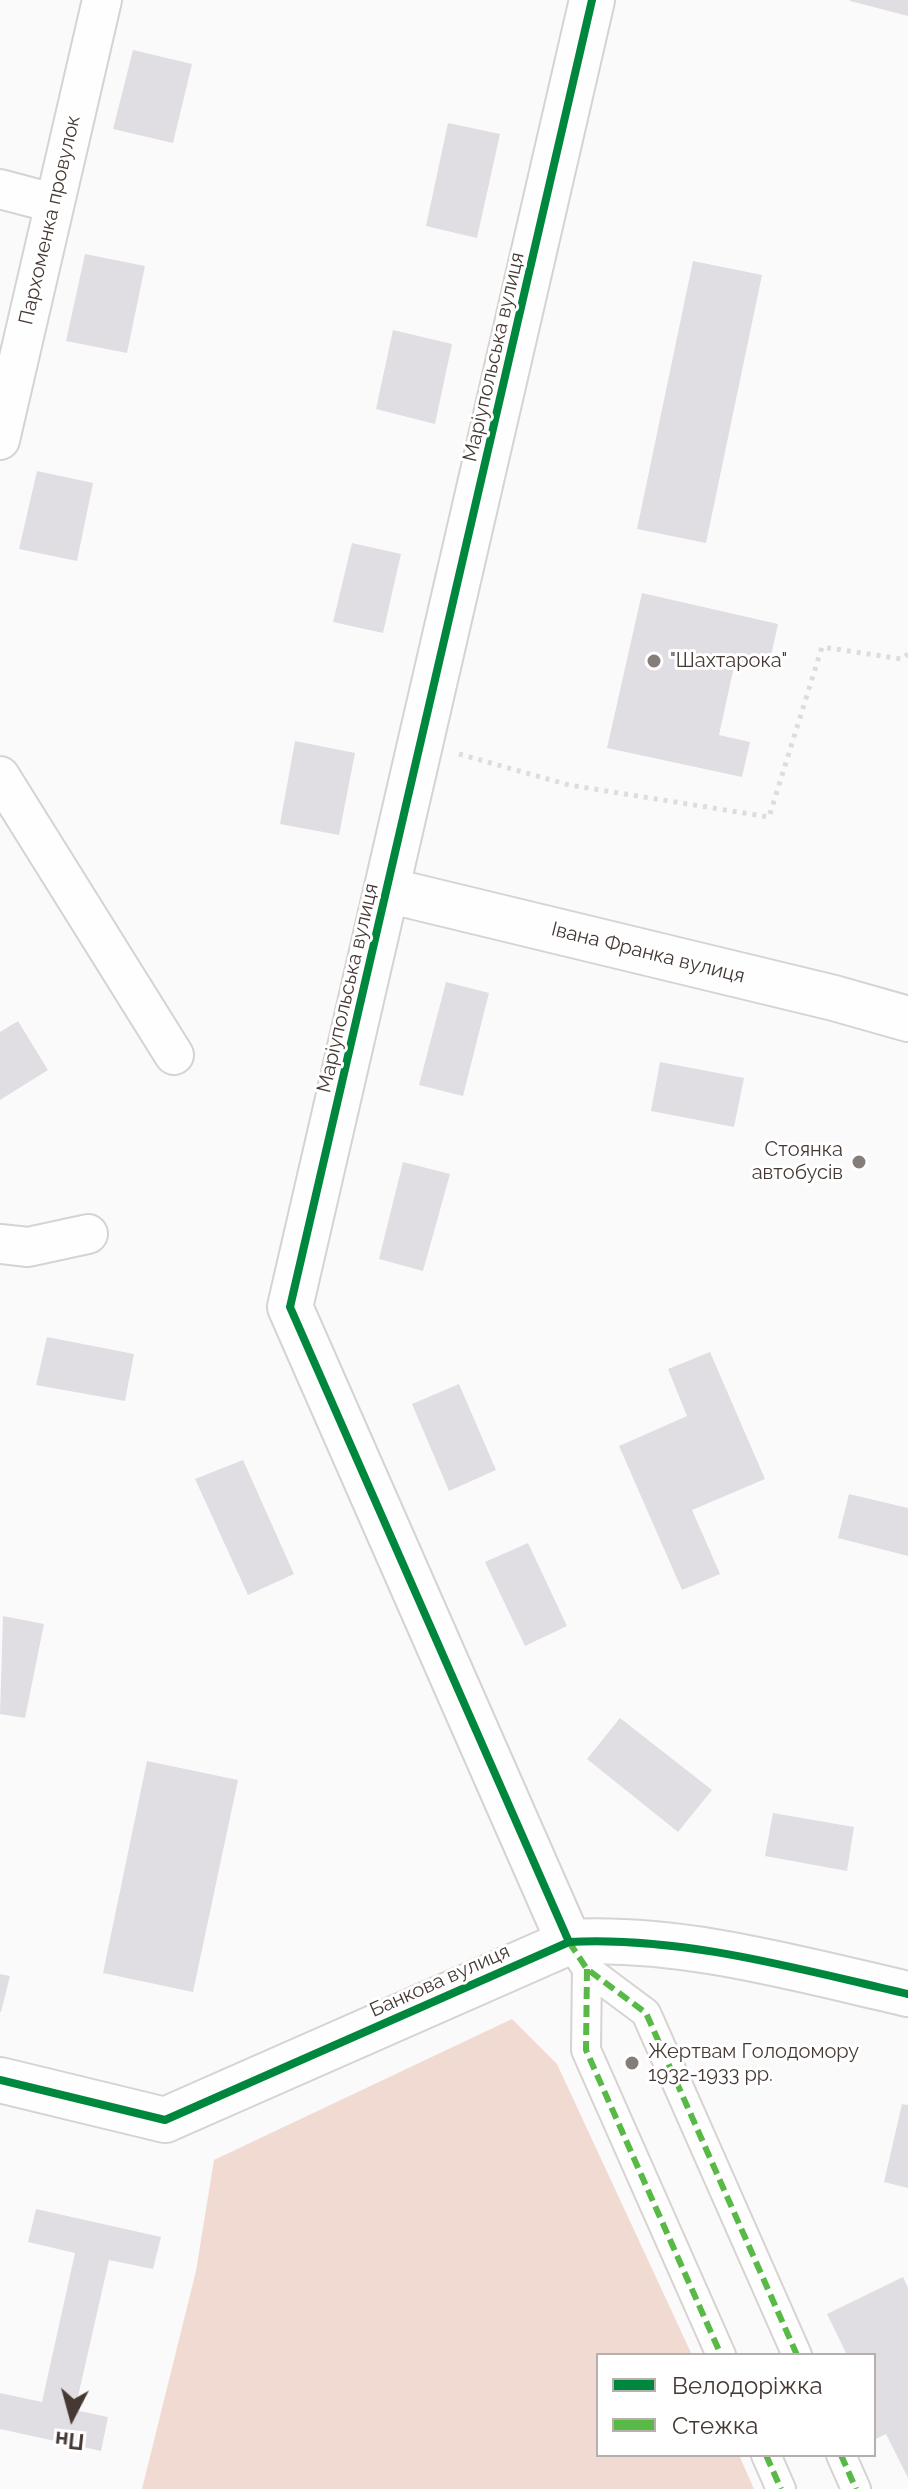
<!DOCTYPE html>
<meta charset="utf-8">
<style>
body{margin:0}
#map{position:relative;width:908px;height:2489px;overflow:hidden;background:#fafafa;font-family:Raleway,sans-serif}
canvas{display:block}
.legend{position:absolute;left:596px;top:2353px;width:280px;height:104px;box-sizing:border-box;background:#fff;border:2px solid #b5b0ae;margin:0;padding:10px 14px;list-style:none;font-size:24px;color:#463934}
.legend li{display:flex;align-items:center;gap:16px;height:40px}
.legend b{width:40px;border:2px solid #b5b0ae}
.north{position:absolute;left:32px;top:2377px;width:80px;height:80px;-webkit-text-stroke:6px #fff;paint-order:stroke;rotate:186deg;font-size:22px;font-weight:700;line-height:32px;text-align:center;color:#463934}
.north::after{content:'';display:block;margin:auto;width:28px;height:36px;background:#463934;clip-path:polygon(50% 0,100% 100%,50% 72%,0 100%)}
</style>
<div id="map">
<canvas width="908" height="2489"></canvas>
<ul class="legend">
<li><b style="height:10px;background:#00873e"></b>Велодоріжка</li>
<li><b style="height:10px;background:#58b947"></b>Стежка</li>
</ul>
<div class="north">Пн</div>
</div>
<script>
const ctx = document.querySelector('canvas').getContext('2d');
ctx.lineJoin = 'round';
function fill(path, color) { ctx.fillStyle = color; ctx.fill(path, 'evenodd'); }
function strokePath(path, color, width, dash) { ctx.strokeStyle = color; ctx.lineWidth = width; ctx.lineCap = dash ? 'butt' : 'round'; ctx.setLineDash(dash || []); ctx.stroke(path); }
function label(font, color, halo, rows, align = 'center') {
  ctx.font = font + ' Raleway,sans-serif'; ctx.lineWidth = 6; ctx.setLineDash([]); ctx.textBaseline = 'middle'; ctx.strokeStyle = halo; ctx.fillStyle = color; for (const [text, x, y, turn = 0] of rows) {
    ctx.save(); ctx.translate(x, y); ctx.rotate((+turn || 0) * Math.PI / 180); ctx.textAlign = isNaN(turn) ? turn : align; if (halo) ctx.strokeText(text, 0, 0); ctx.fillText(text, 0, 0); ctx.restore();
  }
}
fill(new Path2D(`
 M512 2019 557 2064 692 2355H598V2455H739L754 2489H142L196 2271 214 2160Z`), '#f1dad1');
fill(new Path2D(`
 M850 0H908V16L850 1Z
 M133 50 192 64 173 143 113 129Z
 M448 123 500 134 477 238 426 226Z
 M85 254 145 266 127 353 66 341Z
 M693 261 762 275 706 543 637 529Z
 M393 330 452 344 435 424 376 409Z
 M37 471 93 483 77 561 19 549Z
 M352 543 401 554 383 633 333 622Z
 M642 593 778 624 768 669 735 662 719 735 750 742 742 777 607 748Z
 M295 741 355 753 339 835 280 824Z
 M446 982 489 993 463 1096 419 1085Z
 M18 1021 48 1070 0 1100V1032Z
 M660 1062 744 1078 734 1127 651 1111Z
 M403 1162 450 1174 423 1271 379 1259Z
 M47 1337 134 1354 125 1401 36 1385Z
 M710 1352 765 1479 692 1510 720 1574 682 1590 619 1446 687 1416 668 1369Z
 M459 1384 496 1470 449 1491 412 1404Z
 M243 1460 294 1574 248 1595 195 1479Z
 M849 1494 908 1508V1556L838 1538Z
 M528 1543 567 1626 525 1646 485 1562Z
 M3 1616 44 1624 25 1718 0 1714Z
 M620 1718 712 1790 678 1832 587 1759Z
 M147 1761 238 1780 193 1992 103 1973Z
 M773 1813 854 1827 847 1871 765 1856Z
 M0 1974 10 1976 1 2012H0Z
 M902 2104 908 2105V2188L884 2182Z
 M36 2209 161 2237 153 2269 109 2260 75 2410 108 2417 101 2451 0 2429V2393L42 2402 75 2253 28 2242Z
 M903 2277 908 2288V2478L886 2434 874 2440V2355H847L827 2314Z`), '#e0dee3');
const pedestrian = new Path2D(`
 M569 1942 587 1969 646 2013 797 2355
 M587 1969 586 2050 721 2355
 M766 2455 781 2489
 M841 2455 856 2489`);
const minor = new Path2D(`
 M0 189 53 203
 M0 440 102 0
 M0 776 174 1055
 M0 1244 28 1247 88 1234`);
const tertiary = new Path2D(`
 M387 890 834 998 908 1019
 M569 1942 290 1307 592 0
 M0 2080 165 2120 569 1942C683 1936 798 1969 908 1994`);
strokePath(pedestrian, '#d8d2d0', 32);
strokePath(minor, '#d8d2d0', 42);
strokePath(tertiary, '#d8d2d0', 48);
strokePath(new Path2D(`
 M459 754 569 785 769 817 822 647 902 659 908 654`), '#dedddd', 5, [4, 6]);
strokePath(pedestrian, '#fefefe', 28);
strokePath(minor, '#fefefe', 38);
strokePath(tertiary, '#fefefe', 44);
strokePath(new Path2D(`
 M569 1942 587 1969 646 2013 797 2355
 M587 1969 586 2050 721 2355
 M766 2455 781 2489
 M841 2455 856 2489`), '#58b947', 6, [12, 6]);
strokePath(new Path2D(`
 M569 1942 290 1307 592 0
 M0 2080 165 2120 569 1942C683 1936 798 1969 908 1994`), '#00873e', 8);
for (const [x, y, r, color] of [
 [654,661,8,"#857d79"],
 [859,1162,8,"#857d79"],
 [632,2063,8,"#857d79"]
]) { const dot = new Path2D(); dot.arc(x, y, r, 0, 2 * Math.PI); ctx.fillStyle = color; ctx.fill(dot); strokePath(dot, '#fff', 3); }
label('20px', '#463934', '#fff', [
 ["Пархоменка провулок",50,220,-77],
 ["Маріупольська вулиця",494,357,-77],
 ["Івана Франка вулиця",648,953,14],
 ["Маріупольська вулиця",348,988,-77],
 ["Банкова вулиця",440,1981,-24]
]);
label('20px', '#463934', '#fff', [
 ["\"Шахтарока\"",670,661],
 ["Стоянка",843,1150,"right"],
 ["автобусів",843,1173,"right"],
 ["Жертвам Голодомору",648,2052],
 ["1932-1933 рр.",648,2075]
], 'left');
</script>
